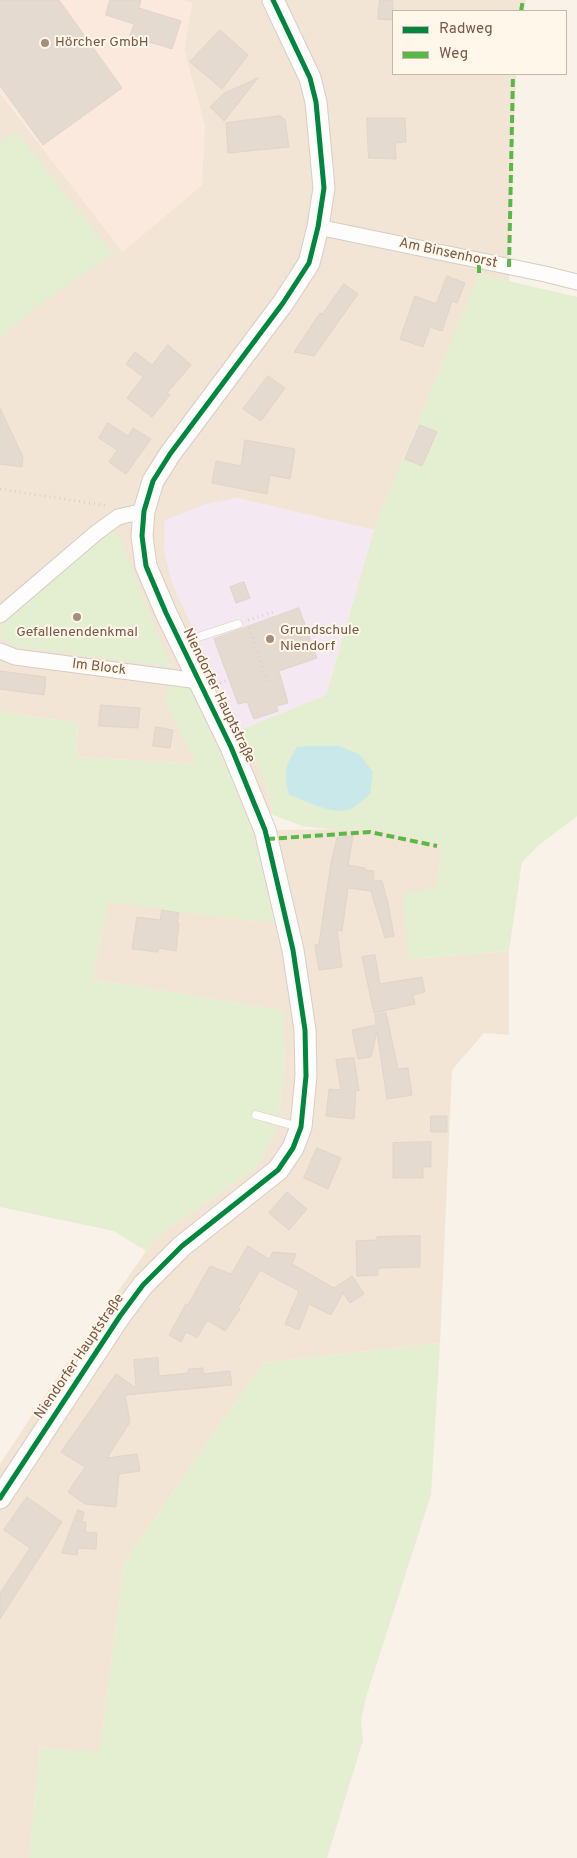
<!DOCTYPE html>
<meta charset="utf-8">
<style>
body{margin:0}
#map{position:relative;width:577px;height:1858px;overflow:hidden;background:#f8f2e8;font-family:Overpass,sans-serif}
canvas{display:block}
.legend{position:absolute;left:392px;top:10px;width:175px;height:65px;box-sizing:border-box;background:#fff7ea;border:1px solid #c9b7a8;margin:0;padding:6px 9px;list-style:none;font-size:15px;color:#795746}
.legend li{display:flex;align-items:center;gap:10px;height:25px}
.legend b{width:25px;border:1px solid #c9b7a8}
</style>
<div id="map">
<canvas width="577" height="1858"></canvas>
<ul class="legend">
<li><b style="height:6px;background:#00873e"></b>Radweg</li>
<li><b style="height:6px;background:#58b947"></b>Weg</li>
</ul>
</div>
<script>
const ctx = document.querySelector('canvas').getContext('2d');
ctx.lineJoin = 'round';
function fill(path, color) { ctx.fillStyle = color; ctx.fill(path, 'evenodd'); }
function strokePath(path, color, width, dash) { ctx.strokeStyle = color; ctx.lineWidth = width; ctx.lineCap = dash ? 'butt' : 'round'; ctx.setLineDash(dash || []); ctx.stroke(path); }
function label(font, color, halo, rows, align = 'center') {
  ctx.font = font + ' Overpass,sans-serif'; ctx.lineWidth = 4; ctx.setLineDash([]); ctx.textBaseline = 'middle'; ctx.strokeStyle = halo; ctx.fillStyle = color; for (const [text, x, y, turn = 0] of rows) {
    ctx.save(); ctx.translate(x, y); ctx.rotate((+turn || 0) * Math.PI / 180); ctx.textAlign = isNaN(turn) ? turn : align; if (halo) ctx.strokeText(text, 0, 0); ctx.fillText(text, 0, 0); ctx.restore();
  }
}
fill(new Path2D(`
 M182 0H526L524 11H393V74H516L509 267V281L479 275 374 530 236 498 172 583 264 778 273 815 249 788 165 701 197 764 76 757 78 723 0 712V93L123 252 205 127 184 50 192 3Z
 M374 829 442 845 436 889 409 959 509 951V1035L484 1033 452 1070 440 1343 263 1363 124 1563 100 1753 40 1747 29 1858H0V1464L56 1379 156 1237 256 1168 278 1122 285 1058 282 1011 93 979 95 962 109 901 241 920 287 922 265 830Z`), '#f2e5d5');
fill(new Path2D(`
 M0 0H182L192 3 184 50 205 127 202 185 123 252 0 93Z`), '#fce9de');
fill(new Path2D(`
 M236 498 374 530 326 695 240 730 172 583 164 551 165 520 206 504Z`), '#f4e8f2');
fill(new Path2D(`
 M17 132 113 254 39 305 0 338V141Z
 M479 274 577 297V816L539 845 522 862 509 951 409 959 402 893 436 889 442 845 374 829 335 830 302 826 273 815 264 778 240 730 326 695 374 530Z
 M116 528 171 667 197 691 249 788 287 923 241 920 109 902 95 962 93 979 283 1011 285 1058 278 1122 270 1144 256 1168 156 1237 146 1251 114 1231 0 1207V712L78 723 76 757 196 764 165 701 171 667 11 646 0 635 2 620Z
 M440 1343 431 1495 367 1694 361 1720 363 1740 327 1858H29L40 1747 100 1752 124 1563 263 1363Z`), '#e4efd1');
fill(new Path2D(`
 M312 746H339L359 754 373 772 370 794C365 798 357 806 351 809 331 816 308 801 289 795 284 773 284 767 297 747Z`), '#c9e8e9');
const building = new Path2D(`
 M0 0H59L122 88 43 145 0 86Z
 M110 0H141L139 8 181 21 172 49 130 36 134 24 106 15Z
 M380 0 393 1V20L378 19Z
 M220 30 248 55 222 89 190 62Z
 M258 78 224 121 210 107 223 94Z
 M281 116 285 120 289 147 228 153 226 123Z
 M367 118H405L406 142 395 143 396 159 369 158Z
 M447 276 465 283 457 303 452 301 442 331 430 327 423 347 400 339 415 296 436 304Z
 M344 284 358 294 314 356 294 352 320 313 322 314Z
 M168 345 191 365 167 393 170 395 152 417 127 398 143 377 126 364 135 352 152 365Z
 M268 376 285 388 261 421 243 409Z
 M0 408 23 457 22 467 0 464Z
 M108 423 128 436 133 428 151 439 126 474 109 462 117 450 99 438Z
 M420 425 437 432 422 466 405 459Z
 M245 440 295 449 290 479 270 475 267 494 212 483 216 461 241 466Z
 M244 582 250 598 236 603 230 587Z
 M299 608 317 658 279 671 288 703 276 706 278 711 254 719 247 702 238 704 214 639Z
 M0 671 46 677 44 695 0 689Z
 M101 705 140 708 138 728 99 726Z
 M156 727 173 730 170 748 153 746Z
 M353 836 348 865 365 868V870L374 871 373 880 382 881 388 904 394 936 385 938 371 891 348 888 342 931 337 930 342 967 319 970 315 945 319 944 331 863 337 838Z
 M162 910 179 913 177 923H179L176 951 159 948 158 952 132 949 137 917 160 920Z
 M375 955 380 984 422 977 425 992 413 995 415 1004 374 1013 362 957Z
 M386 1013 398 1069 408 1068 412 1095 387 1099 377 1032 371 1057 358 1059 352 1030 376 1025 375 1015Z
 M354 1058 359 1091 356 1090 354 1119 326 1116 329 1089 341 1090 336 1060Z
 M431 1116H447V1132H431Z
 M431 1142V1167H423V1178H393V1143Z
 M317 1148 341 1158 328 1189 304 1178Z
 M287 1192 307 1209 289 1230 269 1213Z
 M420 1236V1267L378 1268V1275L357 1276 356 1241 377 1240V1237Z
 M248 1246 269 1259 273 1252 296 1254 292 1264 334 1288 352 1276 364 1294 350 1303 343 1293 331 1315 309 1304 299 1330 285 1324 299 1291 260 1270 238 1308 240 1309 225 1331 207 1320 197 1338 186 1332 181 1342 169 1335 186 1304 188 1305 210 1266 231 1274Z
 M158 1358 159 1376 188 1373V1369L203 1368V1374L230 1371 232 1385 125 1395 130 1422 107 1458 137 1454 140 1471 119 1474 116 1507 85 1504 68 1492 85 1467 61 1452 116 1374 136 1388 134 1360Z
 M27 1497 62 1522 0 1619V1593L30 1548 4 1530Z
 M78 1510 84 1512 82 1522H86L85 1532 97 1533 96 1549 78 1548 77 1555 62 1553Z`);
fill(building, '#e5dacf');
strokePath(building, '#e1d4ca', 1);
const service = new Path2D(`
 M183 642 238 624
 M256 1115 299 1127`);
const minor = new Path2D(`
 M318 227 545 274 577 282
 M0 615 96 533 118 517 144 511
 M0 651 15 657 199 681`);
const secondary = new Path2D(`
 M0 1498 120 1316 143 1285 182 1246 278 1170 293 1148 301 1127 306 1076 305 1030 293 950 265 830 231 747 166 613 146 566 142 536 144 511 153 481 170 454 283 303 309 263 318 227 324 188 316 102 310 78 273 0`);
strokePath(service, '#d6cdc5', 9);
strokePath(minor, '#d6cdc5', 17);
strokePath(secondary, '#d7cdc4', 23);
strokePath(new Path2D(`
 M0 489 108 506
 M248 620 273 612
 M249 628 267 682
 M220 683 229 680`), '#dbd1cb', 3, [1, 4]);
strokePath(service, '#fefdfc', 8);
strokePath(minor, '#fefdfc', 15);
strokePath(secondary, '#fefdfc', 21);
strokePath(new Path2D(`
 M521 11 523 0
 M509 267 513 74
 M479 273V260
 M267 839 370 832 437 846`), '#58b947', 4, [8, 4]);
strokePath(new Path2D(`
 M0 1498 120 1316 143 1285 182 1246 278 1170 293 1148 301 1127 306 1076 305 1030 293 950 265 830 231 747 166 613 146 566 142 536 144 511 153 481 170 454 283 303 309 263 318 227 324 188 316 102 310 78 273 0`), '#00873e', 5);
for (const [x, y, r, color] of [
 [45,43,5,"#a58d7f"],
 [77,617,5,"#a58d7f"],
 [270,639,5,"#a58d7f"]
]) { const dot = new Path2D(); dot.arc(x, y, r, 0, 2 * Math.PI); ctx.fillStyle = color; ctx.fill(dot); strokePath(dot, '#fff7ea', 2); }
label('14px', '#795746', '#fff7ea', [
 ["Hörcher GmbH",55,43],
 ["Grundschule",280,631],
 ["Niendorf",280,647],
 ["Gefallenendenkmal",77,633,"center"]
], 'left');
label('14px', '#795746', '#fff7ea', [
 ["Am Binsenhorst",448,254,12],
 ["Im Block",99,668,7],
 ["Niendorfer Hauptstraße",218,696,64],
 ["Niendorfer Hauptstraße",80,1357,-56]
]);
</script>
